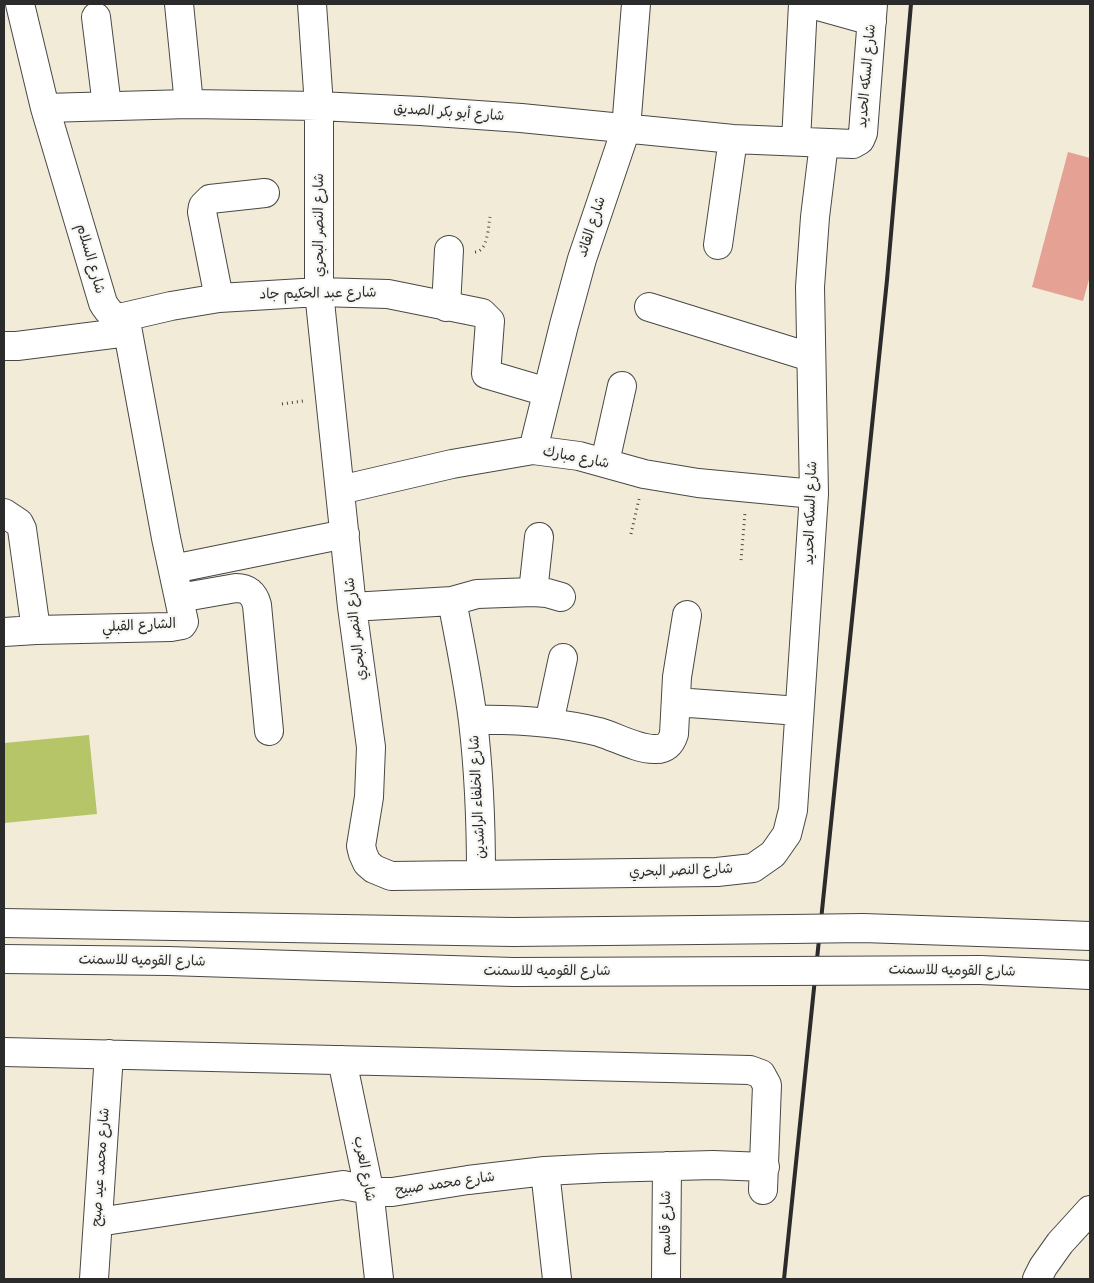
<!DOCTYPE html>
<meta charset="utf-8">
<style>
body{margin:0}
#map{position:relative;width:1094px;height:1283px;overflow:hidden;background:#f1ebd8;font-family:"Balsamiq Sans",sans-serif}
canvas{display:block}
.frame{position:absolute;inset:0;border:5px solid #2b2b2b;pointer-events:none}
</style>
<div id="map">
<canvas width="1094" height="1283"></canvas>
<div class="frame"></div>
</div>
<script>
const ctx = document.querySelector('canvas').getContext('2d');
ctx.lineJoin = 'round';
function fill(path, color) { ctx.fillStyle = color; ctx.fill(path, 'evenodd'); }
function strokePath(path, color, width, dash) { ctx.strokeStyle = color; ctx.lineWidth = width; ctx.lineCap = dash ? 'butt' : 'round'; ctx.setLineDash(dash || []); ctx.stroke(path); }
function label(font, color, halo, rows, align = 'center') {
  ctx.font = font + ' "Balsamiq Sans","Playpen Sans Arabic",sans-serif'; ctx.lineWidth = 4.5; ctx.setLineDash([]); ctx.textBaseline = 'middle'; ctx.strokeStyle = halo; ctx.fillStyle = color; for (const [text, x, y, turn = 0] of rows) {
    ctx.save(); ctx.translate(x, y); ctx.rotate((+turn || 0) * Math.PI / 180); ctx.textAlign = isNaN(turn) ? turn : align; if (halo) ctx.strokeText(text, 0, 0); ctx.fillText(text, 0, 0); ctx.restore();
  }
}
fill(new Path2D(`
 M89 735 97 814 4 823V743Z`), '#b5c568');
fill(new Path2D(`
 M1068 152 1090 158V276L1083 301 1032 287Z`), '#e5a193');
const street = new Path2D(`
 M179 4 189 104
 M312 4 319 106V292L352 607 371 747 369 797 361 846 363 854 367 863 374 869 391 876 717 872 753 868 773 854 787 834 793 810 814 494 810 287 815 217 824 143
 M811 4 872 21
 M96 17 107 106
 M45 108 189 104 319 106 420 111 521 118 733 139 853 144 860 140 863 133 873 4
 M796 141 803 4
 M718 245 733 139
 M219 298 202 212 203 206 210 199 265 193
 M446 307 449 250
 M649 307 810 357
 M115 319 171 306 219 298 319 292 388 294 482 313 490 321 486 374 547 392
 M4 346H17L128 332
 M533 450 564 325 582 259 626 129 636 4
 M605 462 622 386
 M340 490 452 464 533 450 579 456 644 474 698 483 814 494
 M4 513 19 523 22 529 36 630
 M173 569 345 534
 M533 592 539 537
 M179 598 236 588C247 588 254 593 257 605L269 731
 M452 601C460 641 468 681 473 721 479 772 481 823 481 874
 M352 607 452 601 477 594 533 592 547 593 561 597
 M4 632 36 630 171 627 182 625 184 622 166 538 128 332C121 321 109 315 103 303L45 108 20 4
 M676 702 799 711
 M473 720C516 719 558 722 599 732 616 737 637 749 654 749 665 750 671 744 674 734L677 677 687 615
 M549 723 563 658
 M4 1052 750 1070 761 1074 767 1085 763 1190
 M342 1060 369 1189 379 1279
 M545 1171 557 1279
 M98 1222 343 1185 380 1192H392L468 1180 545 1171 603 1168 713 1165 765 1167
 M94 1279 109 1054
 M666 1279 667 1166
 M1037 1279 1043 1267 1060 1243 1090 1210`);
const secondary = new Path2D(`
 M4 923 513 932 791 929
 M979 932 1090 936
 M4 959 168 961 513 972 785 971
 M980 970 1090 975`);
strokePath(street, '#494845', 30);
strokePath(secondary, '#494845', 30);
strokePath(new Path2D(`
 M475 252C488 251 488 228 490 217
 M282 404 303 401
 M631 534 639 499
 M741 560 745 513`), '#494845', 3, [1, 4]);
strokePath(street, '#fff', 28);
strokePath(secondary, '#fff', 28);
strokePath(new Path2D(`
 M784 1279 887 280 911 4`), '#2b2b2b', 4);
const secondaryBridge = new Path2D(`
 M791 929 863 928 979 932
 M785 971 980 970`);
strokePath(secondaryBridge, '#494845', 30, []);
strokePath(secondaryBridge, '#fff', 28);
label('14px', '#2b2b2b', '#f6f6f2', [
 ["شارع السكه الحديد",867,76,-85],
 ["شارع أبو بكر الصديق",449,113,4],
 ["شارع النصر البحري",319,225,-90],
 ["شارع القائد",592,227,-72],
 ["شارع السلام",90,259,74],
 ["شارع عبد الحكيم جاد",318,294,-1],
 ["شارع مبارك",576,458,11],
 ["شارع السكه الحديد",811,513,-88],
 ["الشارع القبلي",139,626,-3],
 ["شارع النصر البحري",356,629,-97],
 ["شارع الخلفاء الراشدين",478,797,-93],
 ["شارع النصر البحري",681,871,-2],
 ["شارع القوميه للاسمنت",142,961,1],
 ["شارع القوميه للاسمنت",547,971],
 ["شارع القوميه للاسمنت",952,971,1],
 ["شارع محمد عيد صبح",101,1167,-86],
 ["شارع العرب",364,1169,79],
 ["شارع محمد صبيح",445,1184,-8],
 ["شارع قاسم",666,1223,-90]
]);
</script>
